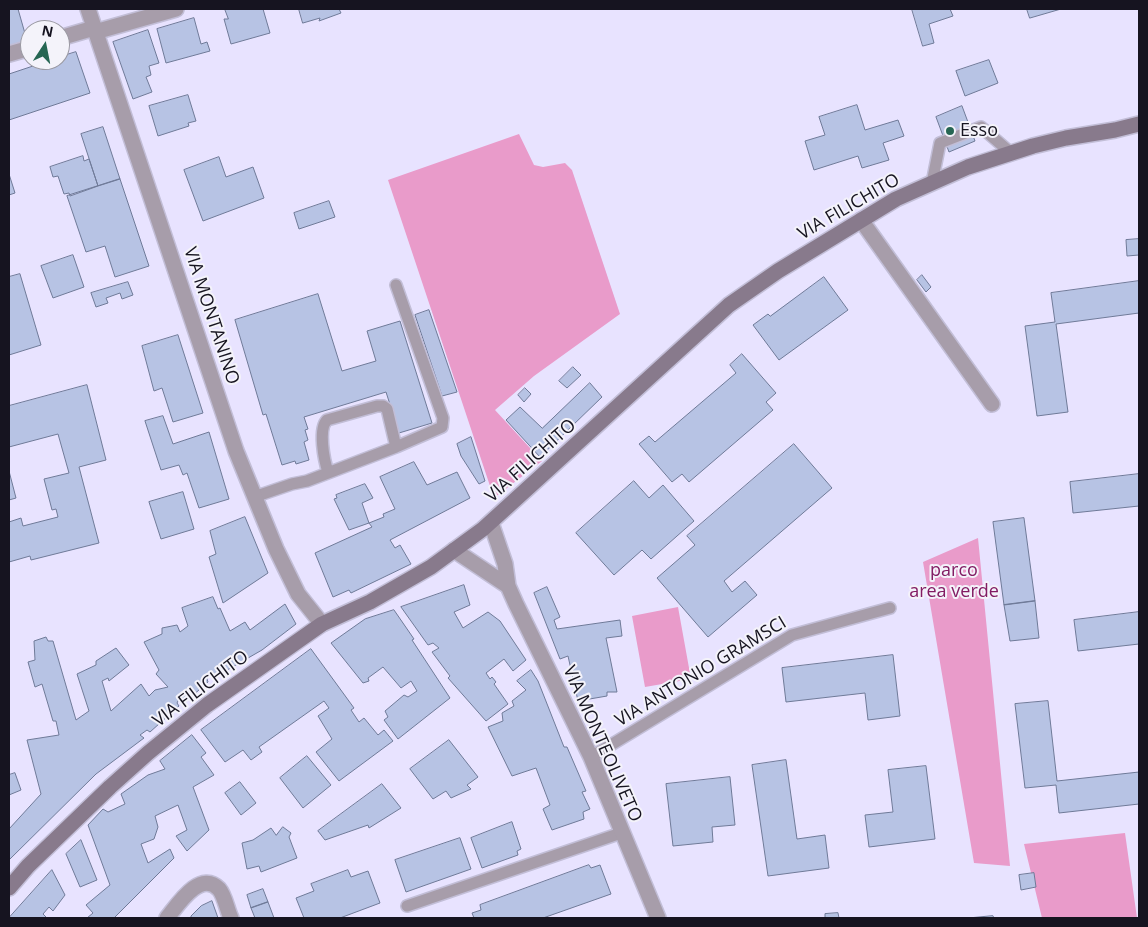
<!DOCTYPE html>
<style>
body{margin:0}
#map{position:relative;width:1148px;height:927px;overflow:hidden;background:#e8e3ff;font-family:"Open Sans",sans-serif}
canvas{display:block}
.frame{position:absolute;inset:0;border:10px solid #161420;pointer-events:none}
.north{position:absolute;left:20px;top:20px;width:50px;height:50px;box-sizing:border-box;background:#f4f3fa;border:1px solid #9b9aa3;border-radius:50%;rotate:11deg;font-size:14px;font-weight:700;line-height:20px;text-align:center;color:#161420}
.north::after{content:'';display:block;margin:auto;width:18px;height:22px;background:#266653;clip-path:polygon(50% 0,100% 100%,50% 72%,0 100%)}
</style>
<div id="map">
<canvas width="1148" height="927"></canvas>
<div class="frame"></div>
<div class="north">N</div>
</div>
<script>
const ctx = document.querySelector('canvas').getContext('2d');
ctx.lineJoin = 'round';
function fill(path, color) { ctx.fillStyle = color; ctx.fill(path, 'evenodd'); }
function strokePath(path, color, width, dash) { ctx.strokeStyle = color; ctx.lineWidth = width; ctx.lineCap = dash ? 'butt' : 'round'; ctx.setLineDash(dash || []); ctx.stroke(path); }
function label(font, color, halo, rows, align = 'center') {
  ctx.font = font + ' "Open Sans",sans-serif'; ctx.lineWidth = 4; ctx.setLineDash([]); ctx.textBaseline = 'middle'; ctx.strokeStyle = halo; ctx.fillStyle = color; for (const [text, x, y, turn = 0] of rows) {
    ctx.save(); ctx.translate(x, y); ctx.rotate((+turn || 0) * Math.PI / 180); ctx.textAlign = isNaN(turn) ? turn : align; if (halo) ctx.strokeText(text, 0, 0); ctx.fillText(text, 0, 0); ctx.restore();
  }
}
fill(new Path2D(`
 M519 134 534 165 543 167 565 163 572 170 620 314 534 376 495 410 542 461 494 498 388 180Z
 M978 538 1010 866 974 863 923 562Z
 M678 607 691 679 645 687 632 616Z
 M1125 833 1137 918H1042L1024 844Z`), '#e99bca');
const building = new Path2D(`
 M9 9H18L28 44 9 50Z
 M225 9H263L270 33 231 44 224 19H228Z
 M299 9H339L341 13 319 21 320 18 303 23Z
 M912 9H950L953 16 929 24 934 43 923 46Z
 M1027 9H1061L1030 18Z
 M194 18 201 44 207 42 210 51 166 63 157 29Z
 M148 30 159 63 149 66 151 75 146 77 152 92 133 99 113 42Z
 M76 52 90 93 9 120V74L51 60H60V57Z
 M989 60 998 83 965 96 956 71Z
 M188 95 196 121 188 123 189 126 158 136 149 106Z
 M857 105 865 130 898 120 904 136 883 143 889 160 862 168 858 156 814 170 805 141 825 135 819 117Z
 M962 106 975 141 949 152 936 117Z
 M103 127 120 179 98 186 81 134Z
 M83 156 84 161 89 159 98 186 70 196 69 193 64 194 58 176 53 177 50 167Z
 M219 157 226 177 253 167 264 198 203 221 184 170Z
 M9 174 15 193 9 195Z
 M120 179 149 266 115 277 105 246 86 252 67 196Z
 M329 201 335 217 299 229 294 213Z
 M1139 239V255L1127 256 1126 240Z
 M73 255 84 287 53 298 41 266Z
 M20 274 41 345 9 355V277Z
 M922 275 931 287 926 292 917 280Z
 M824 277 848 310 779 360 753 325 768 314 770 316Z
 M1139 281V313L1056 324 1068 412 1037 416 1025 326 1055 322 1051 293Z
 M128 282 133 295 122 299 120 293 106 298 108 303 96 307 91 293Z
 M318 294 342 371 376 361 367 331 400 321 432 423 399 433 386 392 304 417 308 429 305 430 308 440 304 442 309 460 296 464 295 461 282 465 266 414 263 415 235 320Z
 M429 310 457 392 442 396 415 315Z
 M178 335 203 413 173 422 162 388 154 391 142 346Z
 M742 354 776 393 766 402 773 410 689 482 682 474 672 482 639 444 649 436 655 442 736 373 730 365Z
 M573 367 581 375 567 388 559 381Z
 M590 383 602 397 540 457 506 420 520 407 542 428Z
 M87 385 106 460 79 467 99 543 31 560 30 556 9 562V522L21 518 23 526 58 517 56 509 52 510 44 479 69 473 58 434 9 447V406Z
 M525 388 531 394 524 402 518 395Z
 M163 416 173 444 209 432 229 499 199 508 187 473 183 475 179 465 161 470 145 421Z
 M471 437 485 481 479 484 461 456 457 444Z
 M794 444 832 488 724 581 732 592 745 581 757 595 708 637 657 578 695 545 687 536Z
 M414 462 427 485 457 472 470 498 390 540 395 548 400 545 411 564 351 593 349 590 333 597 315 553 372 527 369 523 384 517 383 514 395 509 380 477Z
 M9 471 16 498 9 500Z
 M1139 474V506L1073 513 1070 482Z
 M634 481 649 498 663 485 694 521 651 559 642 550 614 575 576 533Z
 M365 484 373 498 362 503 369 523 349 530 334 499 337 498 336 495Z
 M183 492 194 529 161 539 149 502Z
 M245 517 268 573 223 603 209 557 216 554 210 531Z
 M1024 518 1035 601 1004 605 993 522Z
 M464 585 470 605 454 612 463 628 488 612 500 621 526 660 513 671 504 659 486 673 490 679 492 677 496 682 494 684 508 704 486 721 448 678 450 676 432 652 439 648 433 643 428 645 401 607Z
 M547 587 560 617 554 620 557 629 620 620 622 636 606 638 617 692H607V696L578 701 568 656 560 659 534 593Z
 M213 597 218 609 220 608 230 631 245 622 250 630 285 604 296 624 262 650 215 677 213 672 206 676 208 682 183 704 179 699 177 703 179 706 150 732 147 730 140 735 144 738 96 774 9 860V829L41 794 27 740 59 735 56 721H53L42 684 35 687 28 662 35 660 34 641 46 637 48 641H53L76 720 89 711 77 674 96 665V661L116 648 129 665 109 681 108 678 102 681 111 711 141 684 149 696 155 690 168 687 156 674 159 670 144 642 162 634V628L177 625 180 632 188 626 182 608Z
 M1035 601 1039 638 1010 641 1004 605Z
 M394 610 414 639 412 640 450 698 398 739 384 720 388 717 385 711 404 695 408 697 417 691 411 681 401 688 383 667 368 678 369 681 363 683 331 643 365 619Z
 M1139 612V644L1078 651 1074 620Z
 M311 649 354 708 351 710 359 722 364 718 378 735 384 730 393 741 339 781 316 752 332 739 318 716 329 708 324 701 259 747 262 752 251 760 243 750 225 762 201 730Z
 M893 655 900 716 868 720 865 693 786 702 782 668Z
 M531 670 538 681 564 747H567L586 791 582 792 590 809 583 812 584 819 552 830 543 809 550 805 536 768 512 776 488 727 503 721 502 713 514 706 512 701 526 690 517 681Z
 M1048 701 1057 781 1139 772V804L1059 813 1056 785 1025 788 1015 704Z
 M192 735 206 753 201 757 214 775 193 787 209 830 187 851 176 836 187 830 178 805 155 816 158 827 154 839 141 844 148 863 170 849 174 858 114 918H87L93 913 86 905 110 885 88 825 103 809 108 812 125 804 121 794 148 775 165 769 160 761Z
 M449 740 478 777 467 785 471 789 451 798 446 791 433 799 410 769Z
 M307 756 331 785 303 808 280 778Z
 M786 760 797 839 825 835 829 868 768 876 752 765Z
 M926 766 935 839 869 847 865 815 893 812 888 770Z
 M15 773 21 790 9 795V775Z
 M730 777 735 825 712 827 713 842 673 846 666 784Z
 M240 782 256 803 241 815 225 793Z
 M382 784 401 808 369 828 368 825 325 840 318 831Z
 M512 822 521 849 517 851 518 855 482 868 471 838Z
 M283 827 291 833 289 837 297 858 261 872 259 866 247 869 242 843 253 840 271 828 276 835Z
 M460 838 471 869 406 892 395 860Z
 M81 840 97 880 80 887 66 854Z
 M589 865 591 868 600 865 611 894 543 918H474L472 913 481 910 480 905Z
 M52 870 65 895 53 911 49 907 43 914 47 918H9Z
 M348 870 351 877 368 871 380 903 340 918H304L296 898 314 891 311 884Z
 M1034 873 1036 887 1021 890 1019 875Z
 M263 889 268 902 251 908 247 895Z
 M212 901 218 918H191V916L201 906Z
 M268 902 274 918H255L251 908Z
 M838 913 839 918H825V914Z
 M993 916 994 918H965H968Z`);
fill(building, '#b7c3e4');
strokePath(building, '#6f7a98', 1);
const lane = new Path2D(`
 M932 183 940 143 981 127 1011 153
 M328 472C324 460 318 429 327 420L377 406H383L387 409 396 447
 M254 497 292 484 307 481 396 447 442 427 443 418 396 285
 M591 757 792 635 890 608
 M407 906 621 833`);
const street = new Path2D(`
 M88 9 236 451 276 549 298 594 322 624
 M95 32 176 9
 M60 38 94 28
 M9 54 30 48
 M861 220 992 404
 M491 523 505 564 508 586 516 604 591 757 658 918
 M454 550 508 586
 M167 918C177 906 200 869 219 889 225 896 227 910 231 918`);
const secondary = new Path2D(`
 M9 888 28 866 110 787 148 753 207 705 322 624 370 602 431 567 483 529 729 305 778 271 896 199 968 167 1033 146 1066 138 1115 130 1139 124`);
strokePath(lane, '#c2bed7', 14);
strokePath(street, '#c2bed7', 18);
strokePath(secondary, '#c2bed7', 18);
strokePath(lane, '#a79daa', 11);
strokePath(street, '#a79daa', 15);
strokePath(secondary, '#887a8c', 15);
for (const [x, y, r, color] of [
 [950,131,5,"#266653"]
]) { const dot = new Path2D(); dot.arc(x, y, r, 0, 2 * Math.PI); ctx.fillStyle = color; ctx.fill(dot); strokePath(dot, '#f4f3fa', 2); }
label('18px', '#161420', '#f4f3fa', [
 ["Esso",960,131]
], 'left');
label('18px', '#161420', '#f4f3fa', [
 ["VIA FILICHITO",849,207,-30],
 ["VIA MONTANINO",211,316,72],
 ["VIA FILICHITO",531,461,-42],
 ["VIA ANTONIO GRAMSCI",701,672,-31],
 ["VIA FILICHITO",201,689,-37],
 ["VIA MONTEOLIVETO",602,744,66]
]);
label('18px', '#821c63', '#f4f3fa', [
 ["parco",954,571],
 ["area verde",954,592]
]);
</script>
